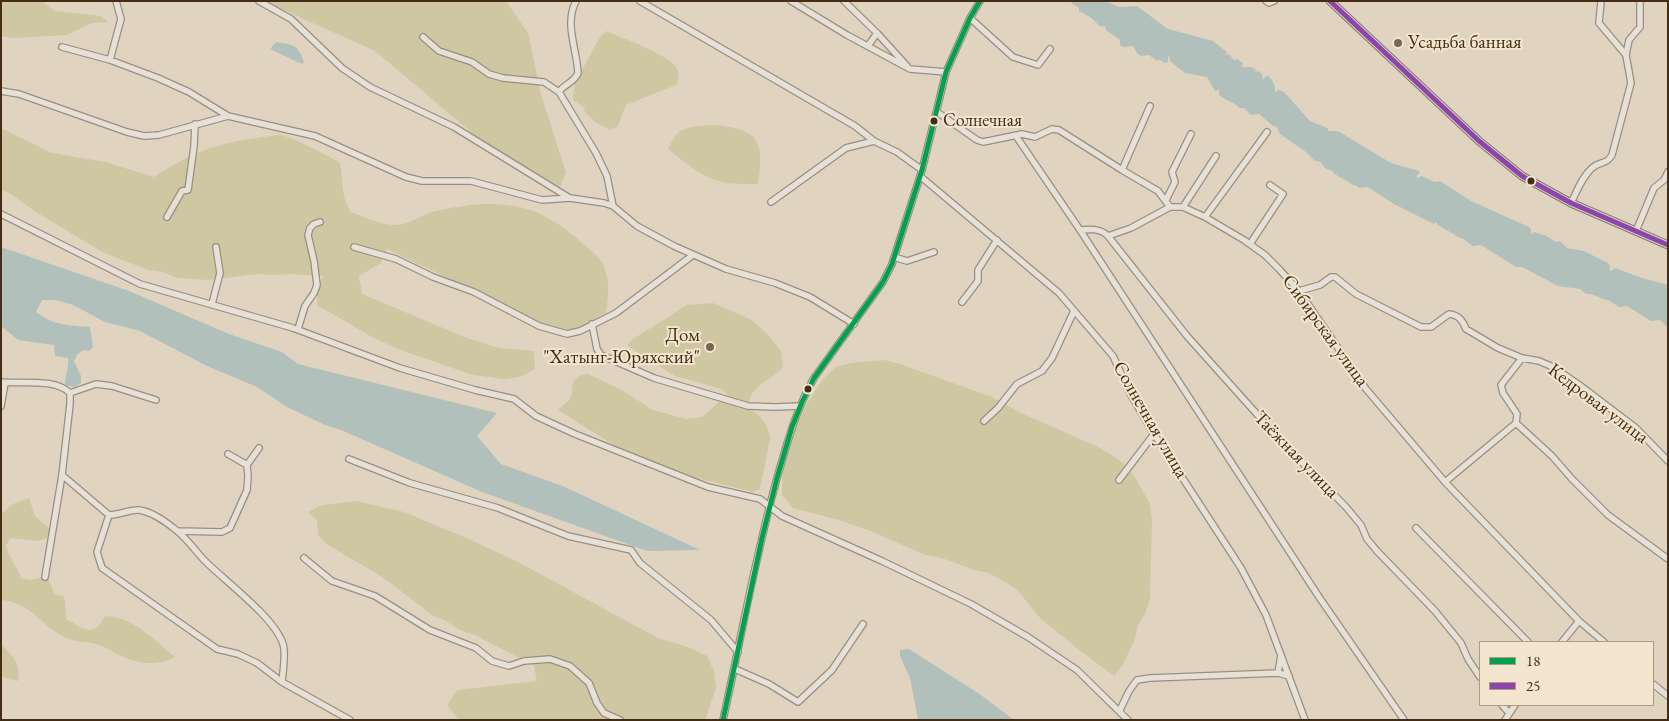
<!DOCTYPE html>
<meta charset="utf-8">
<style>
body{margin:0}
#map{position:relative;width:1669px;height:721px;overflow:hidden;background:#e0d4c1;font-family:"EB Garamond",serif}
canvas{display:block}
.frame{position:absolute;inset:0;border:2px solid #452d15;pointer-events:none}
.legend{position:absolute;left:1479px;top:641px;width:175px;height:65px;box-sizing:border-box;background:#f3e5ce;border:1px solid #ad9b84;margin:0;padding:6px 9px;list-style:none;font-size:15px;color:#452d15}
.legend li{display:flex;align-items:center;gap:10px;height:25px}
.legend b{width:25px;border:1px solid #ad9b84}
</style>
<div id="map">
<canvas width="1669" height="721"></canvas>
<div class="frame"></div>
<ul class="legend">
<li><b style="height:6px;background:#03a04e"></b>18</li>
<li><b style="height:6px;background:#8e44ad"></b>25</li>
</ul>
</div>
<script>
const ctx = document.querySelector('canvas').getContext('2d');
ctx.lineJoin = 'round';
function fill(path, color) { ctx.fillStyle = color; ctx.fill(path, 'evenodd'); }
function strokePath(path, color, width, dash) { ctx.strokeStyle = color; ctx.lineWidth = width; ctx.lineCap = dash ? 'butt' : 'round'; ctx.setLineDash(dash || []); ctx.stroke(path); }
function label(font, color, halo, rows, align = 'center') {
  ctx.font = font + ' "EB Garamond",serif'; ctx.lineWidth = 4; ctx.setLineDash([]); ctx.textBaseline = 'middle'; ctx.strokeStyle = halo; ctx.fillStyle = color; for (const [text, x, y, turn = 0] of rows) {
    ctx.save(); ctx.translate(x, y); ctx.rotate((+turn || 0) * Math.PI / 180); ctx.textAlign = isNaN(turn) ? turn : align; if (halo) ctx.strokeText(text, 0, 0); ctx.fillText(text, 0, 0); ctx.restore();
  }
}
fill(new Path2D(`
 M1 1H41L55 11 101 16 109 22 92 23 67 35 13 38 1 36Z
 M264 1H506L528 33 541 94 566 173 560 187 515 166 490 148 375 51Z
 M606 31C622 38 667 54 676 67 680 73 679 79 676 85L626 105 618 126 610 130 595 122 583 110 586 109 573 100 575 83 600 37Z
 M710 125C756 128 766 137 758 184 748 184 736 184 726 183 704 179 684 162 668 149 678 126 687 127 710 125Z
 M1 128 52 153 105 162 154 177C189 154 216 143 257 138 265 137 273 135 280 135 291 136 329 156 340 163L344 197 350 212C362 216 381 225 393 225 409 226 421 214 436 211 494 198 536 200 581 242 587 247 593 252 598 257 611 272 609 294 606 312 577 330 579 334 545 325L387 249 381 263 359 276 362 294 467 338 499 348 534 351 535 369 520 377 504 379 473 375 398 349 372 337 317 305V290L323 276 291 274 275 275 258 274 208 280 177 278 163 272 148 270 102 252 36 212 9 193 1 190Z
 M713 303 752 320 770 337 781 351 783 367C770 382 748 385 749 408 761 416 769 424 770 439L760 489 753 492 692 477 652 462 617 447 558 410 571 398 573 381 581 375 588 374 622 390 653 410 686 419 702 417 727 395 722 389 675 376 643 356 627 345 633 339 687 305Z
 M885 360 900 364 992 397 1021 413 1096 446 1112 455 1124 464 1135 477 1150 504 1152 521 1150 599 1145 614 1138 625 1135 639 1122 666 1114 676 1078 649 1040 618 1019 592 1007 583 989 573 974 570 942 558 925 555 873 532 839 520 793 508 782 495V477L785 459 804 409 814 392 824 378 836 367 851 363Z
 M29 498 35 516 50 529 48 538 39 541 11 538 6 545C8 558 17 565 21 578L29 580 47 577 55 594 63 596 65 600 66 619C83 628 93 639 105 616 134 617 154 640 175 657 155 667 137 664 117 654 110 650 104 646 96 644 85 641 72 642 62 636 39 623 31 603 1 600V514L13 504Z
 M356 501 404 512 471 540 520 563 658 638 691 648 707 656 714 671 716 688 705 720H459L457 718 447 705 457 690 537 681 534 666 475 635 459 630 446 621 432 615 384 578 328 545 318 535 317 520 308 512 322 505Z
 M1 645C13 654 21 666 18 681L9 679 1 676Z`), '#cec7a2');
fill(new Path2D(`
 M1084 1H1105L1120 7 1137 6 1168 29 1213 41 1227 52 1226 55 1229 54 1234 60 1237 59 1243 63 1242 67H1251L1255 69 1256 72 1259 71 1262 74 1263 80 1265 77 1268 76C1273 80 1276 86 1275 92L1279 90 1284 92 1310 121 1327 128 1329 131H1338L1391 163 1419 171 1420 173 1417 175V178L1422 176 1434 182 1440 181 1471 201 1529 227 1531 229V234L1535 232 1542 235H1545L1556 242 1560 241 1567 248 1584 251 1608 263 1610 266V271L1616 268C1633 276 1650 280 1668 285V328L1660 320 1651 321 1627 306 1619 307 1608 300H1606L1591 294H1586L1580 289 1558 286 1522 267H1516L1481 245 1472 246 1464 239H1462L1438 225 1436 222 1434 224 1394 204 1368 187 1359 188 1355 185H1353C1346 179 1336 177 1331 170H1328L1324 167 1321 162 1315 161 1306 152 1280 134 1277 127 1273 126 1259 114 1251 115 1244 108H1240C1234 102 1226 101 1219 95V90L1215 91 1207 77 1185 73 1170 61 1169 56 1168 57V62L1165 63 1160 60 1157 61 1149 55 1141 56 1137 53 1133 46 1123 47 1120 45V40L1106 30 1105 26 1101 27 1090 17 1079 11V8Z
 M276 42C293 45 298 44 304 62L302 64 270 49Z
 M1 247 129 291 229 334 282 352 298 364 497 413 477 436 501 464 565 487 700 550 647 551 482 492 341 430 325 425 287 407 257 387 207 366 140 331 105 322 73 305 56 300H42L36 312C52 325 70 326 90 327L93 347 89 351 83 350 77 355 74 361 81 376V383L74 387 65 385C65 375 69 368 68 358L55 356 54 345 18 340 1 326Z
 M909 649 981 695 1014 720H918L910 678 900 656V650Z`), '#b2c0bb');
strokePath(new Path2D(`
 M1076 1 1092 9`), '#b2c0bb', 9);
const minor = new Path2D(`
 M259 1 291 19 342 68 370 87 454 127 568 197
 M576 1C564 24 577 49 578 73 574 83 564 84 559 92L596 153 607 176 613 206
 M640 1 855 126 874 141
 M791 1 847 35 910 69 946 72
 M844 1 877 33 907 66
 M1266 1 1269 3 1274 1
 M1601 2 1599 23 1626 55
 M970 18 1013 57 1038 65 1050 49
 M423 37 439 51 472 62 489 74 503 78 544 82 559 92
 M868 46 877 33
 M62 47 110 60 158 78 189 92 228 116 315 136 406 177 422 181H471L542 200 570 198 604 203 613 206 637 226 674 246 726 269 775 283 810 297 854 324
 M110 60 121 19 116 1
 M1 91 19 94 127 132 144 136 159 135 228 116
 M937 112 977 140 983 142 1022 134 1035 137 1052 129 1059 130 1122 170 1158 191 1170 207H1183L1205 217 1244 240 1265 255 1279 269 1299 291 1366 389 1445 482 1579 621 1604 642
 M1016 136 1080 230 1319 597 1404 720
 M1122 170 1150 106
 M920 176 1059 293 1113 356 1131 395 1154 434 1241 568 1266 615 1305 720
 M1166 200 1175 182 1172 172 1191 134
 M771 202 846 148 874 141 897 152 922 170
 M1571 203C1577 191 1582 177 1592 168 1600 161 1606 165 1612 155L1631 83 1626 55 1629 40 1640 27V1
 M1183 207 1216 156
 M1 214 140 284 293 328 400 368 475 390 514 399 536 416 575 434 708 487 760 499 782 516 882 561 971 604 1028 637 1077 670 1128 720
 M167 217 182 191 188 190 194 146 195 124
 M1205 217 1267 132
 M1080 230C1090 229 1100 228 1108 236L1187 336 1281 441 1346 507 1361 525 1367 539 1377 551 1435 611 1461 643 1468 659 1480 677
 M1636 231 1654 188 1664 180 1668 172
 M1108 236 1131 228 1170 207
 M1250 244 1283 194 1270 185
 M354 247 396 259 433 277 474 292 539 326 567 334 580 331 616 313 693 255
 M894 257 907 261 934 252
 M1299 291 1320 285 1331 277H1335L1356 294 1421 327H1431L1449 314C1459 315 1463 321 1466 329L1498 348 1522 358 1539 361 1553 367 1578 384 1636 428 1668 461
 M962 302 978 281V270L997 240
 M212 304 220 273 216 247
 M592 324 597 349 601 355 654 378 748 406 775 407 800 406
 M298 329 305 306 314 293 317 285 314 261 308 235 310 228 314 224 320 222
 M1522 358 1501 385 1503 393 1517 414 1516 423 1552 456 1572 479 1608 515 1668 559
 M1 382C21 384 55 378 70 393V404L62 475 45 577
 M70 393 96 384 112 386 156 400
 M1 406 5 383
 M984 421 998 408 1017 384 1042 371 1052 358 1074 311
 M349 459 410 483 498 508 568 536 631 550 640 563 711 620 738 652
 M247 465 259 448
 M62 475 109 515C118 515 133 509 139 510 153 512 166 522 176 530 187 538 195 551 205 561 225 581 275 618 283 644 286 653 283 672 282 682
 M1119 480 1154 434
 M1445 482 1516 423
 M109 515 97 552 102 568 217 649 238 654 257 663 282 682 350 720
 M1416 528 1528 642
 M178 531 222 532 230 528 247 490 248 476 247 465 228 454
 M304 558 332 581 375 596 430 630 476 648 492 661 509 666 524 661 550 659 570 666 589 683 597 703 604 713 620 720
 M1562 642 1579 621
 M735 669 769 684 798 702 832 670 863 624
 M1278 673 1281 655
 M1653 684 1668 696
 M1502 705 1509 713
 M1120 710 1129 691 1137 680 1150 678 1278 673 1289 676
 M723 720C741 639 755 557 777 478 787 444 796 409 814 378L883 282 892 264 922 170 946 72 970 18 980 1
 M1505 720 1515 705`);
const major = new Path2D(`
 M1330 1 1479 141 1522 176 1571 203 1668 245`);
strokePath(minor, '#998f81', 8);
strokePath(major, '#82786b', 9);
strokePath(minor, '#e6e0d6', 5.5);
strokePath(major, '#dad1c1', 7);
strokePath(new Path2D(`
 M723 720 762 538 777 478 792 427 802 402 814 378 883 282 892 264 922 170 946 72 970 18 980 1`), '#03a04e', 5);
strokePath(new Path2D(`
 M1330 1 1479 141 1522 176 1571 203 1668 245`), '#8e44ad', 5);
for (const [x, y, r, color] of [
 [1398,43,5,"#7b6751"],
 [934,121,4.5,"#452d15"],
 [1531,181,4.5,"#452d15"],
 [710,347,5,"#7b6751"],
 [808,389,4.5,"#452d15"]
]) { const dot = new Path2D(); dot.arc(x, y, r, 0, 2 * Math.PI); ctx.fillStyle = color; ctx.fill(dot); strokePath(dot, '#f3e5ce', 2); }
label('18px', '#452d15', '#f3e5ce', [
 ["Солнечная",943,121]
], 'left');
label('19px', '#452d15', '#f3e5ce', [
 ["Усадьба банная",1408,43],
 ["Дом",700,336,"right"],
 ["\"Хатынг-Юряхский\"",700,358,"right"]
], 'left');
label('19px', '#452d15', '#f3e5ce', [
 ["Сибирская улица",1325,331,54],
 ["Кедровая улица",1598,404,37],
 ["Солнечная улица",1150,420,60],
 ["Таёжная улица",1296,455,46]
]);
</script>
